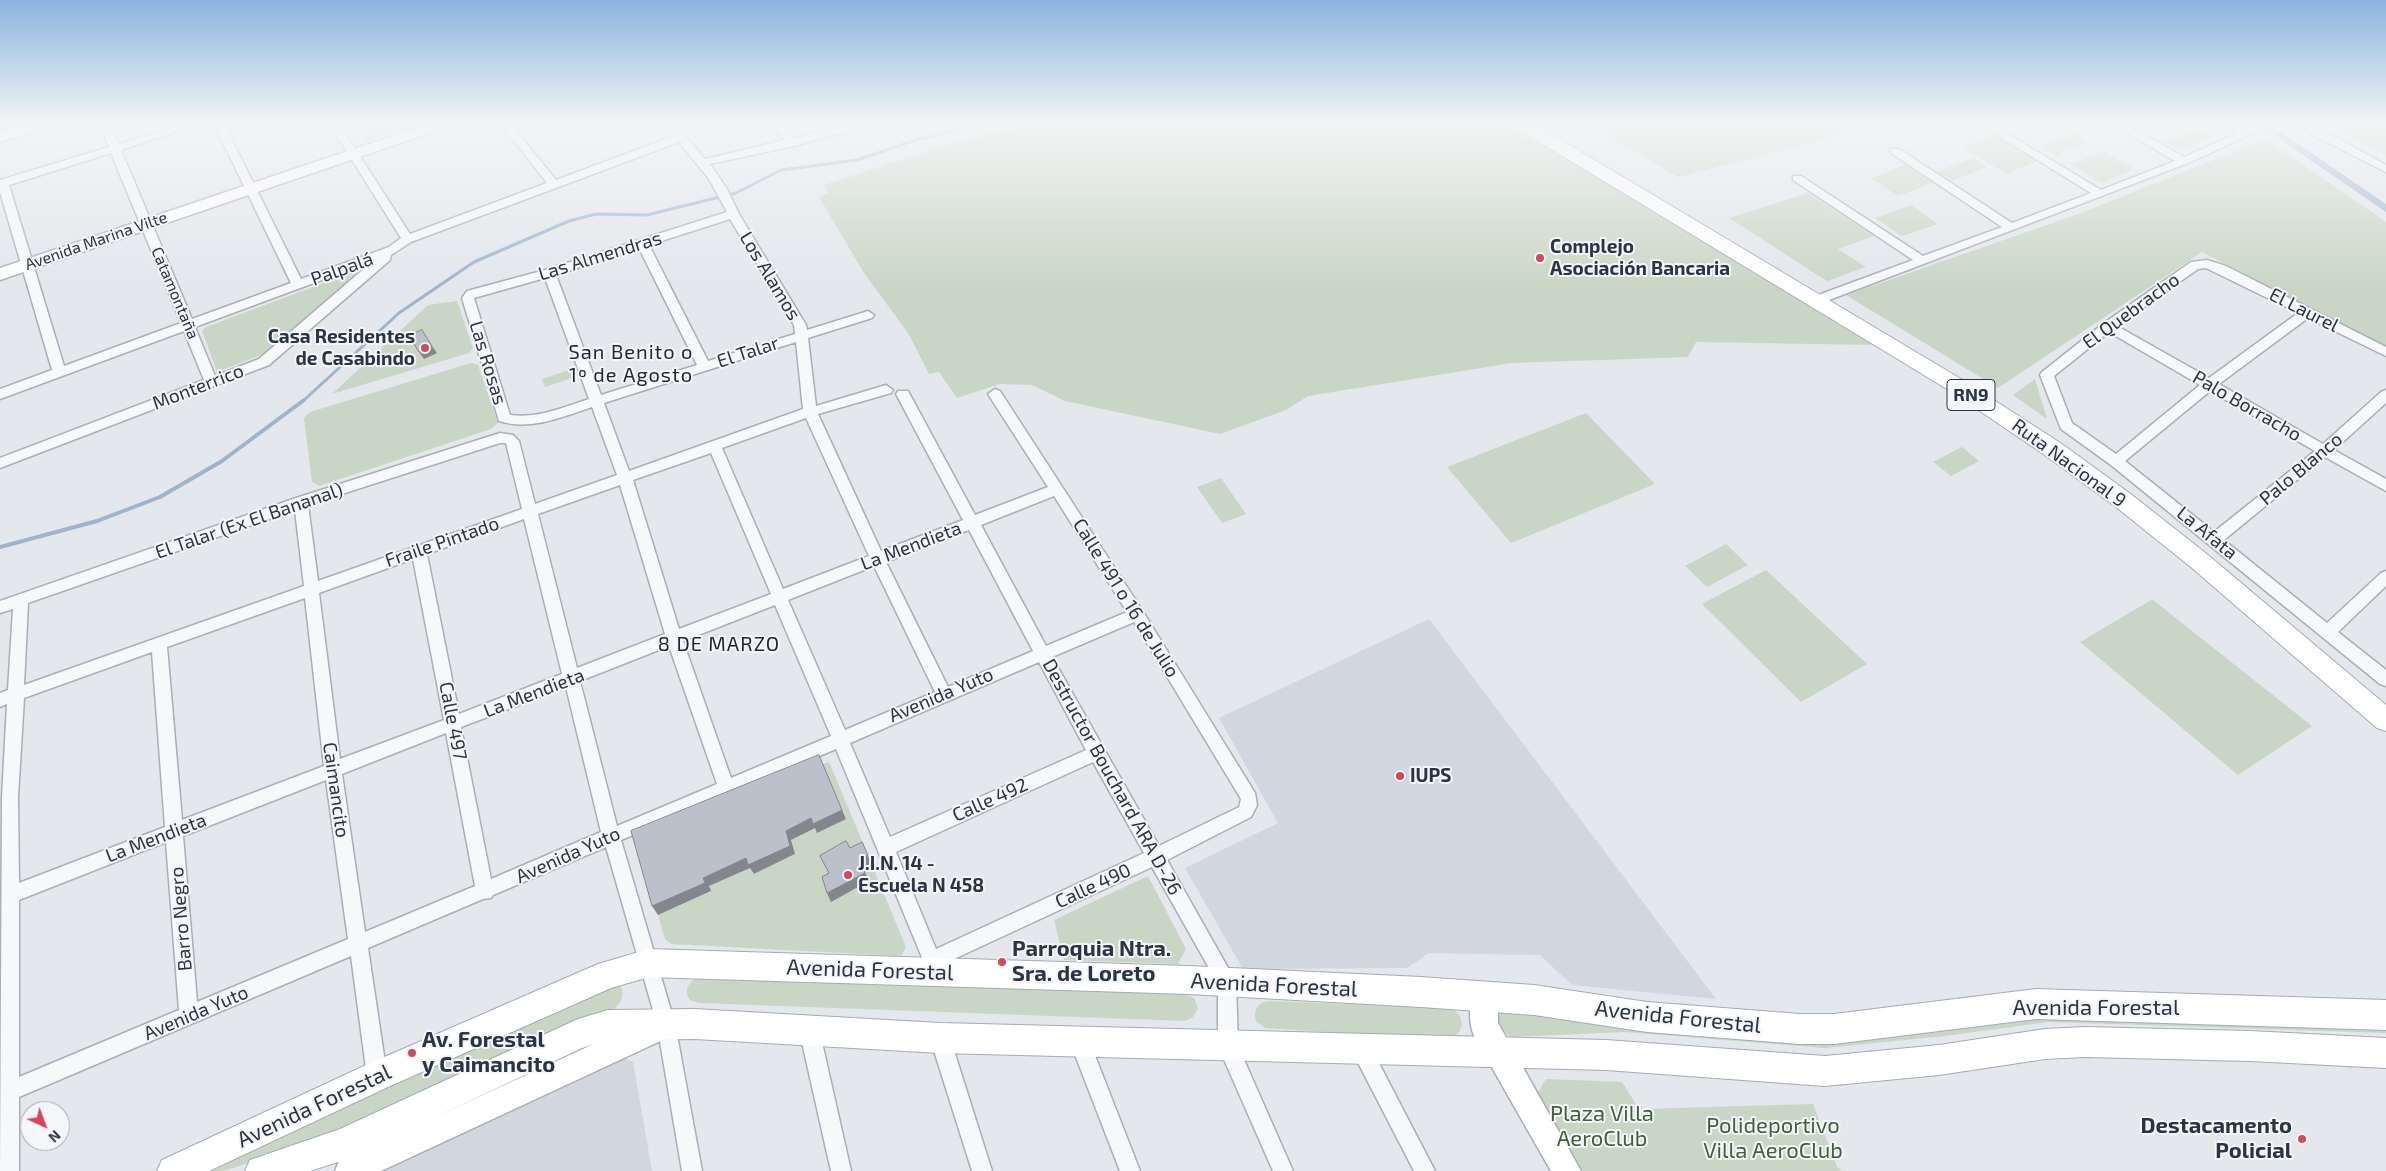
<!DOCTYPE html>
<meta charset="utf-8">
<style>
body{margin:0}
#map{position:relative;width:2386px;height:1171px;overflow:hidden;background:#e4e7ec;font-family:"Exo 2",sans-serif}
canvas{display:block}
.north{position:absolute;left:20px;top:1101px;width:50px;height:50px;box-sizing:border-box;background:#f4f6f9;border:1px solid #a4a8b1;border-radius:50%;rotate:137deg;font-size:14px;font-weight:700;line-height:20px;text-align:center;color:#2b3445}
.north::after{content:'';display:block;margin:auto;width:18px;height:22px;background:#d1495b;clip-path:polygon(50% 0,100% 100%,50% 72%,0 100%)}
</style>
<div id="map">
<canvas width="2386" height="1171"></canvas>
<div class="north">N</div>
</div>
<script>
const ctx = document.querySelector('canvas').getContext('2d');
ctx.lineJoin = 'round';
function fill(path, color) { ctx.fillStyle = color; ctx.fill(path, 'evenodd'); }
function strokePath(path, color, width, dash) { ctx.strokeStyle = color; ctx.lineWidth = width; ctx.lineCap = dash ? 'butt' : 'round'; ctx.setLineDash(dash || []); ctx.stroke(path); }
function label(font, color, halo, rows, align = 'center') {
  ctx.font = font + ' "Exo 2",sans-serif'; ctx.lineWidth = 4; ctx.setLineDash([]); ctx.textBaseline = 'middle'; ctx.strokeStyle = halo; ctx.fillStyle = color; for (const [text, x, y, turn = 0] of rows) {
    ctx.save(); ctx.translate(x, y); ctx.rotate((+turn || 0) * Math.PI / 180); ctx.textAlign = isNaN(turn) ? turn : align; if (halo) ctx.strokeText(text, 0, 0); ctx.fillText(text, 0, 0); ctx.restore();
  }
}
fill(new Path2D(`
 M1429 619 1716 999 1572 985 1540 955 1429 953 1407 968 1243 969 1185 868 1278 823 1219 718Z
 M622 1056 633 1062 652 1171H385Z`), '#d2d6de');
fill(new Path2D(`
 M356 122H426L368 141Z
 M1034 122H1501L1598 177 1876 345 1696 342 1688 357 1512 363 1308 396 1286 410 1220 434 1065 401 1032 385 1000 384 957 398 939 372 929 374 908 333 864 273 819 197 828 193 824 185 936 148Z
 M1586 122H1891L1678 177Z
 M2141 122H2177L2150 133 2136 124Z
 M2323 122H2386V155Z
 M2197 128 2212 137 2181 150 2166 141Z
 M2075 133 2089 142 2056 155 2042 146Z
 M1997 134 2040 160 2006 174 1963 147Z
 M2266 139 2386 222V346L2202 252 1998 388 1846 295 2078 214Z
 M2104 151 2134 169 2101 183 2071 164Z
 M1973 158 1987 167 1952 181 1937 172Z
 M1905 165 1933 183 1898 196 1871 178Z
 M1808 193 1874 236 1838 249 1866 267 1827 281 1729 218Z
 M1911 205 1938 224 1902 236 1875 218Z
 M361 269 266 353 217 372 202 331 206 327Z
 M457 301 473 348 469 353 332 394 428 305Z
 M471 363 478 365 498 423 491 429 319 486 312 482 304 418 310 412Z
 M575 368 578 376 545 387 542 379Z
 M2035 379 2047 419 2013 395Z
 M1586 413 1655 484 1511 543 1447 467Z
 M1962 447 1979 461 1951 476 1933 462Z
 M1221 478 1246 514 1222 523 1197 487Z
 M1726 544 1748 565 1707 587 1685 566Z
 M1766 570 1867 664 1801 702 1702 604Z
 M2153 599V600L2312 726 2238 775 2080 642Z
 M829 762 866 850 854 857 833 882 831 901 869 882 863 868 871 863 906 947 901 956 671 944 665 939 658 915 710 892 709 886 751 867 754 874 794 855 791 840 815 827 846 818 823 764Z
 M1148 876 1186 949 1178 964 1064 960 1054 920Z
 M698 977 1184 994 1194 998 1198 1008 1193 1017 1185 1021 699 1003 690 1000C683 990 689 982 698 977Z
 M616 983 621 987C625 998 620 1005 611 1011L334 1135 224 1171H198Z
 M1268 1001 1452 1008 1460 1016 1462 1024C1459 1038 1450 1038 1437 1039L1265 1028 1256 1021C1253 1010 1257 1003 1268 1001Z
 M1501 1012 1591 1020 2026 1018 2386 1027V1033L2048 1022 1945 1036 1825 1048 1625 1032 1510 1037 1497 1024Z
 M1546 1079 1622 1082 1639 1109 1813 1104 1837 1167 1842 1171H1582L1537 1094Z`), '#c9d6c5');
strokePath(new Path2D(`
 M303 401 399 313 474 262 569 221 596 214 647 215 736 193 781 170 857 160 919 139 992 122`), '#9fb4cc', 3);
strokePath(new Path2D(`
 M0 547 97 521 160 497 222 461 304 400`), '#9fb4cc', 4);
fill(new Path2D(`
 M2255 122H2266L2386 204V212Z`), '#9fb4cc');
const street = new Path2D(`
 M99 122H109L119 144 190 122H206L121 150 192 319 291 283 213 122H223L301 279 389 247 401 238 328 122H338L410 234 547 183 499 122H509L556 180 674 136 663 122H673L705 159 785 140 768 122H779L795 138 860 122H875L874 124 794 146 710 164 727 189 739 214 806 325 807 330 868 311 874 315 872 318 808 338 816 406 886 385 893 390 891 393 818 414 881 551 963 520 896 394 898 391H908L975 515 1048 487 988 394 995 389 1000 391 1142 610 1255 793 1257 805 1251 817 1167 860 1236 982 1238 1046 1293 1171H1273L1218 1046V984L1152 867 939 966 936 974 929 977 922 974 920 968 923 960 836 749 621 840 675 1024 702 1171H682L657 1024 606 847 493 895 491 898 483 899 368 948 387 1076 384 1083 377 1086 370 1083 367 1076 351 956 19 1097V1171H0L2 797 7 704 0 707V693L8 690 13 609 0 613V601L296 498 500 433 513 435 519 441 535 504 617 475 592 407C562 417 531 431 499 421L462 298 467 291 545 270 727 212 709 179 679 142 411 242 391 255 390 260 269 365 0 468V458L204 380 184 331 0 399V389L52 370 0 192V180L109 147ZM111 153 181 323 64 366 9 185ZM730 219 794 325 795 334 708 361 649 245ZM639 248 697 365 601 395 556 275ZM373 261 259 359 215 376 195 327ZM545 278 589 399C564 407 537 419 510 415L474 298ZM796 342 803 409 629 471 604 403ZM806 418 869 556 783 589 722 448ZM500 443H506L522 509 318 581 308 505ZM711 453 771 594 679 629 633 480ZM620 485 665 634 577 668 538 514ZM1054 496 1127 612 1046 646 981 525ZM295 510 304 586 24 685 28 603ZM524 519 562 674 459 714 427 554ZM969 530 1033 651 948 687 886 562ZM413 559 444 720 340 759 319 593ZM874 566 935 692 845 730 788 600ZM305 598 324 766 182 820 167 647ZM775 605 831 736 731 778 683 641ZM1134 622 1241 799 1239 807 1159 846 1052 657ZM669 646 717 784 617 826 580 681ZM152 652 165 827 19 883 18 797 24 698ZM1039 662 1086 750 890 837 850 743ZM566 687 601 832 491 879 461 727ZM446 733 475 886 365 932 342 774ZM1093 762 1144 853 936 949 896 852ZM326 780 348 939 197 1002 183 836ZM166 842 179 1010 19 1077V900Z
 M1988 122 2101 190 2175 161 2108 122H2121L2184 157 2238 133 2220 122H2233L2247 129 2264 122H2278L2188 163 1829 300H1821L1819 297 1821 294 1913 260 1793 180V176H1801L1923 256 2002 227 1891 153V149H1899L2012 223 2091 193 1984 127V123Z
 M2296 122H2308L2386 165V172L2313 135Z
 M2207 260 2226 266 2386 347V356L2308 318 2219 384 2323 444 2381 392 2386 390V403L2334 450 2386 479V491L2325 457 2224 540 2327 623 2381 573 2386 571V586L2338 632 2386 670V686L2380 684 2111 465 2061 429 2040 375 2042 372 2104 323 2191 262ZM2206 268 2298 313 2209 378 2117 326 2198 269ZM2109 332 2200 385 2116 454 2072 423 2054 376ZM2210 391 2315 451 2214 532 2125 461Z
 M809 1019 816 1022 819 1029 851 1171H831L799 1029 802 1022Z
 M940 1028 947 1031 950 1038 992 1171H972L930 1038 933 1031Z
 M1080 1032 1087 1035 1140 1171H1120L1070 1042 1073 1035Z
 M1362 1041 1369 1044 1435 1171H1414L1352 1051 1355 1044Z`);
const secondary = new Path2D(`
 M34 122H57L54 125 0 142V132Z
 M434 122H456L453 125 0 280V268Z
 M1485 983 1494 987 1498 996V1023L1581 1171H1551L1474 1036C1468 1021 1469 1001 1476 987Z
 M657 1015 667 1018 670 1028 667 1038 381 1171H335L339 1161Z`);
const primary = new Path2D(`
 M1510 122H1531L1966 382 2062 444 2132 495 2208 555 2386 705V731L2377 728 2192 568 2116 507 2046 456 1952 392 1513 126Z
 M649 949 1189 966 1421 977 1534 985 1647 1002 1800 1014H1834L2036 989 2386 1000V1030L2036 1019 1834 1044H1800L1647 1032 1534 1015 1421 1007 1189 994 649 977 611 988 388 1087 209 1171H157L162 1160 366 1065 598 964Z
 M695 1009 940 1023 1606 1040 1825 1056 1939 1045 2045 1029 2085 1027 2250 1031 2386 1038V1068L2250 1061 2085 1057 2045 1059 1939 1075 1825 1086 1606 1070 940 1053 695 1039 608 1040 582 1048 344 1160 310 1171H245L250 1160 340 1129 578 1019 608 1010Z`);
strokePath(street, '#a9aeb7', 3);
strokePath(secondary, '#a9aeb7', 3);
strokePath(primary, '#a3abb8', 2);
fill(street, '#f7f8fa');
fill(secondary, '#fff');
fill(primary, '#fff');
fill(new Path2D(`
 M432 346 437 353 424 359 419 352Z
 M819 755 846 819 817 833 815 828 791 840 795 854 754 874 750 868 709 886 711 891 658 915 652 906 703 878 746 858 786 831Z
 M862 842 871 863 863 868 869 881 831 902 827 893 859 859Z`), '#83868d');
const building = new Path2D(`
 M422 330 432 346 419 352 409 336Z
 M819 755 842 810 813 824 811 818 786 831 790 846 748 865 746 858 703 878 705 883 652 906 631 831Z
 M846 841 850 848 862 842 868 855 859 859 865 873 827 893 822 877 829 873 820 856Z`);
fill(building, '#bbc0ca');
strokePath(building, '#83868d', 1);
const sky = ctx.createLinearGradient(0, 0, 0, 286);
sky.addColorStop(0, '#8bb4dd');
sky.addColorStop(0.43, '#f3f4f6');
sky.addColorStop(1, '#f3f4f600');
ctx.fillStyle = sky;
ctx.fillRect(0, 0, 2386, 286);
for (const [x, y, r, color] of [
 [1540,258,5,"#d1495b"],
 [425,348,5,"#d1495b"],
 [1400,776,5,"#d1495b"],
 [848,875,5,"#d1495b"],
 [1002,962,5,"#d1495b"],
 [412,1053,5,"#d1495b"],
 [2302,1139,5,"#d1495b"]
]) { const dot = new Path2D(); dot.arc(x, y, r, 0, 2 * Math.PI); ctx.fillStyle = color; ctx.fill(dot); strokePath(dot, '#f4f6f9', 2); }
label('16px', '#2b3445', '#f4f6f9', [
 ["Avenida Marina Vilte",96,241,-19],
 ["Catamontaña",175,293,67]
]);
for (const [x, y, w] of [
 [1971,395,48]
]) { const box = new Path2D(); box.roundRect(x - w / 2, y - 15.5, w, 31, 4); ctx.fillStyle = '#f4f6f9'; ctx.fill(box); strokePath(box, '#2b3445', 1); }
label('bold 18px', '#2b3445', null, [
 ["RN9",1971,395]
]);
label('bold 19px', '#2b3445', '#f4f6f9', [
 ["Complejo",1550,247],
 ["Asociación Bancaria",1550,269],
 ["Casa Residentes",415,337,"right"],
 ["de Casabindo",415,359,"right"],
 ["IUPS",1410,776],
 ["J.I.N. 14 -",858,864],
 ["Escuela N 458",858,886]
], 'left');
label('19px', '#2b3445', '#f4f6f9', [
 ["Las Almendras",600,256,-17],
 ["Palpalá",342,269,-20],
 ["Los Alamos",770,276,59],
 ["El Laurel",2304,310,27],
 ["El Quebracho",2131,311,-36],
 ["El Talar",748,352,-18],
 ["Las Rosas",488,363,73],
 ["Monterrico",198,387,-21],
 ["Palo Borracho",2247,406,30],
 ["Ruta Nacional 9",2069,463,36],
 ["Palo Blanco",2301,469,-40],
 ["El Talar (Ex El Bananal)",249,521,-19],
 ["La Afata",2207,533,39],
 ["Fraile Pintado",442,542,-19],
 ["La Mendieta",911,546,-21],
 ["Calle 491 o 16 de Julio",1126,598,58],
 ["La Mendieta",534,693,-21],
 ["Avenida Yuto",941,695,-23],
 ["Calle 497",453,721,79],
 ["Destructor Bouchard ARA D-26",1112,777,61],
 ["Caimancito",336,790,82],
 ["Calle 492",990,800,-24],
 ["La Mendieta",156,838,-21],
 ["Avenida Yuto",568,855,-24],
 ["Calle 490",1093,886,-25],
 ["Barro Negro",181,919,-95],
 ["Avenida Yuto",196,1013,-23]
]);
ctx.letterSpacing = '1px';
label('20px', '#1d2536', '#f4f6f9', [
 ["San Benito o",631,352],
 ["1º de Agosto",631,375],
 ["8 DE MARZO",719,644]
]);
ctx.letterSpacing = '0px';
label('bold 22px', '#2b3445', '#f4f6f9', [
 ["Parroquia Ntra.",1012,949],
 ["Sra. de Loreto",1012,974],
 ["Av. Forestal",422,1040],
 ["y Caimancito",422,1065],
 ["Destacamento",2292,1126,"right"],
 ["Policial",2292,1151,"right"]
], 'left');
label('22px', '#2b3445', '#f4f6f9', [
 ["Avenida Forestal",870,970,2],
 ["Avenida Forestal",1274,985,3],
 ["Avenida Forestal",2096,1008],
 ["Avenida Forestal",1678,1017,6],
 ["Avenida Forestal",314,1106,-25]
]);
label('22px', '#3f6138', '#f4f6f9', [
 ["Plaza Villa",1602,1114],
 ["AeroClub",1602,1139],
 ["Polideportivo",1773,1126],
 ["Villa AeroClub",1773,1151]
]);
</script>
